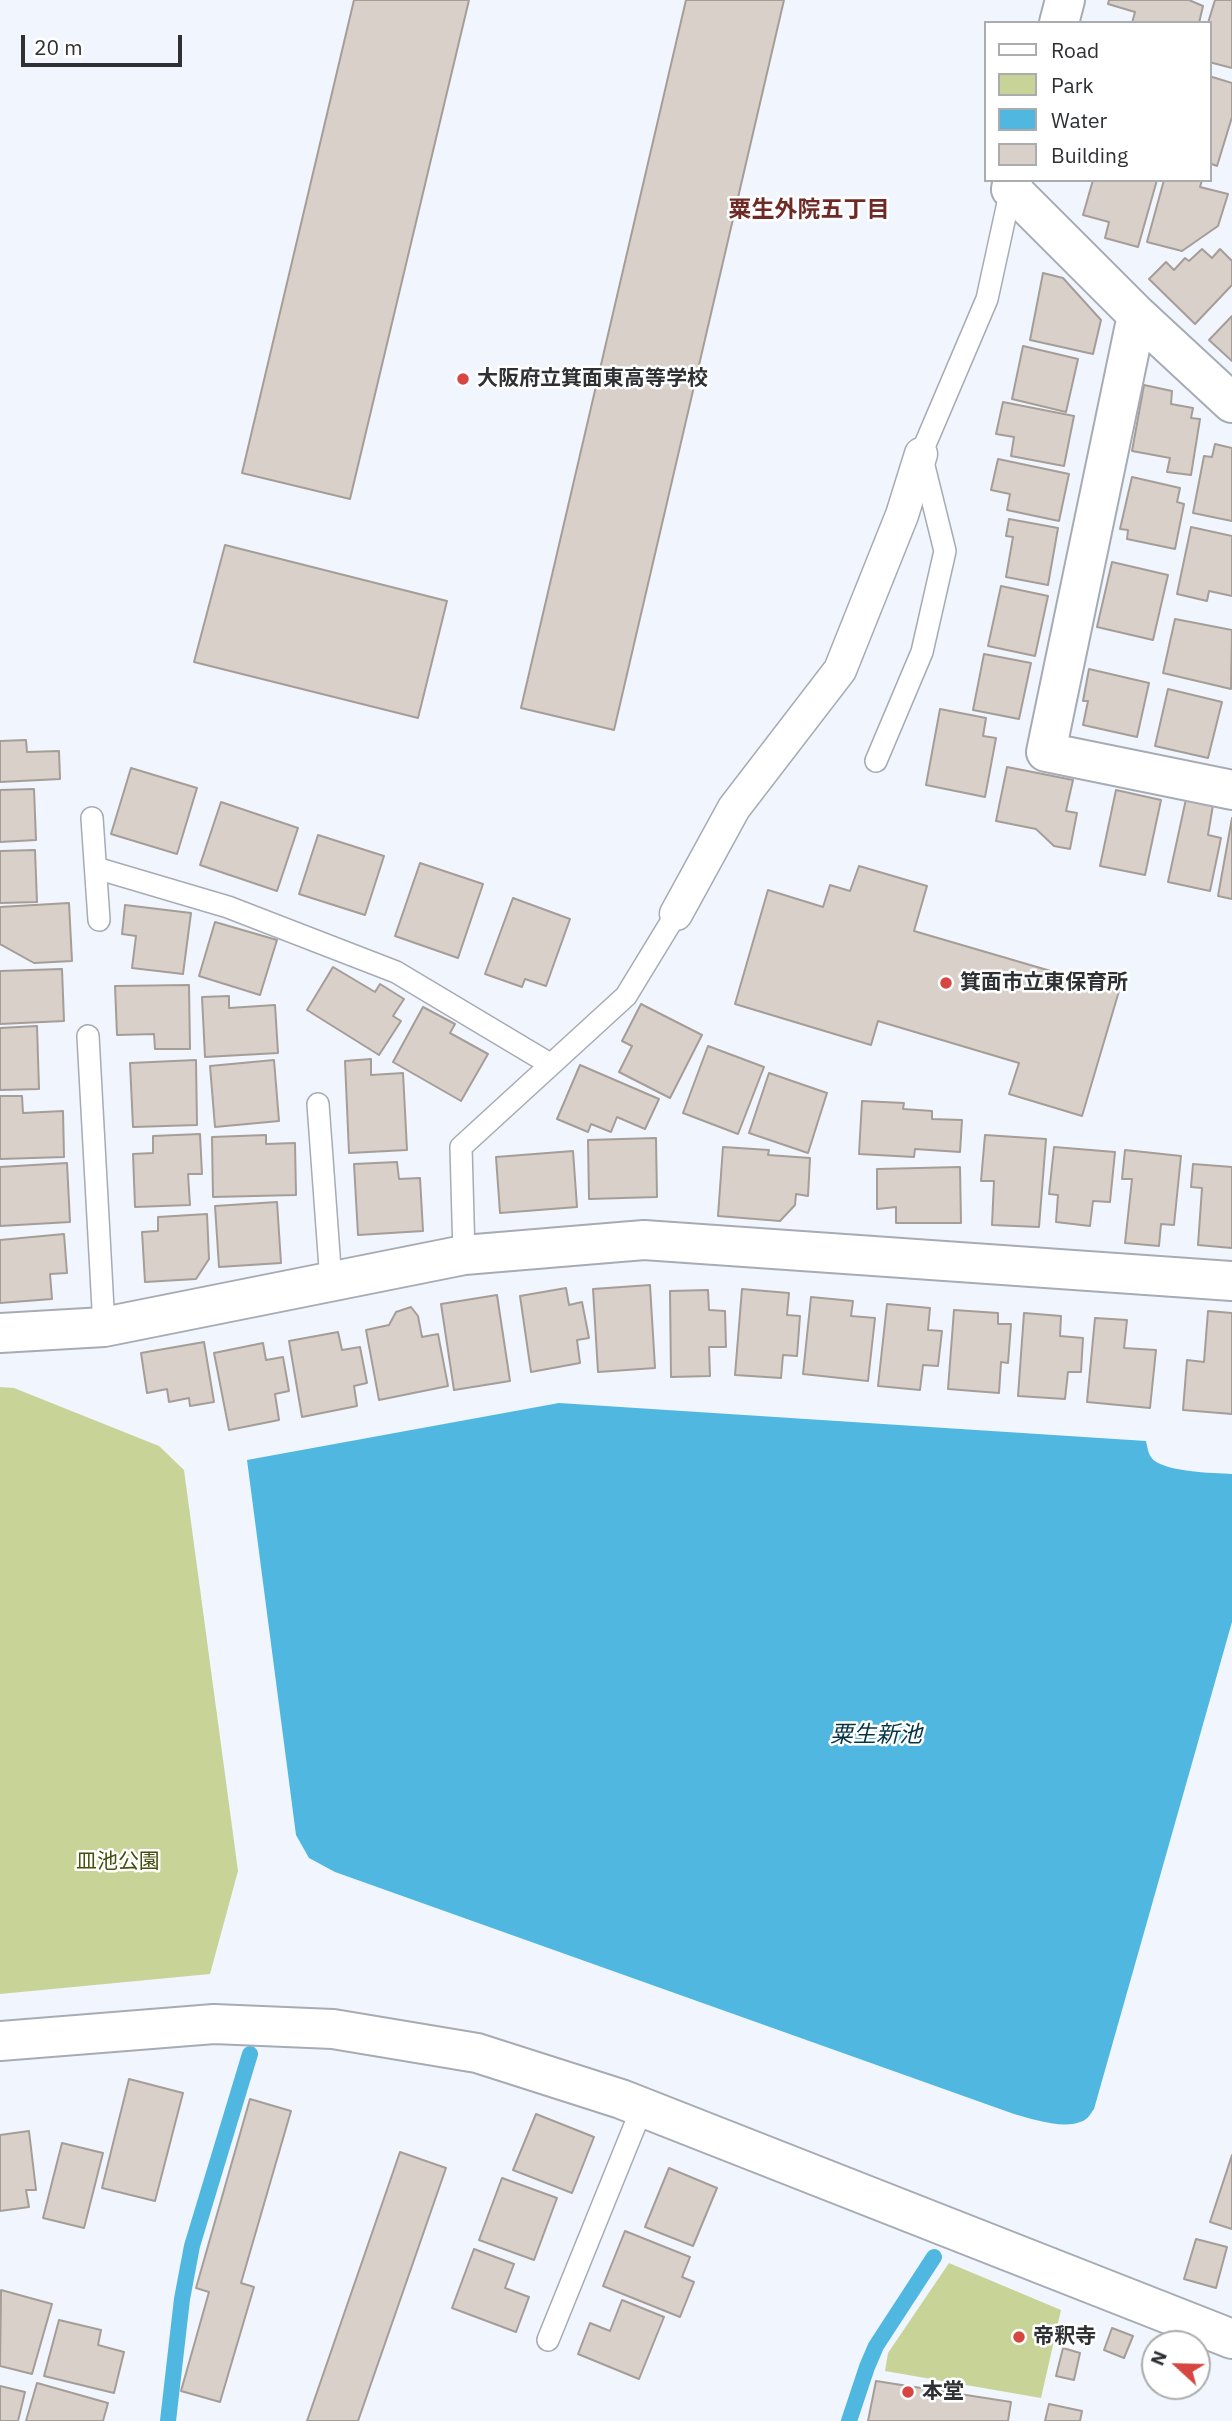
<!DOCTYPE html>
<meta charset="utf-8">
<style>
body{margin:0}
#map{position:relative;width:1232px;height:2421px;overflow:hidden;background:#f1f5fe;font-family:"IBM Plex Sans",sans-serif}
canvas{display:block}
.legend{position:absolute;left:984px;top:21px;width:228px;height:161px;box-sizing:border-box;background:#fff;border:2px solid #abacad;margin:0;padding:9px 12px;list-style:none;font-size:21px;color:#2e3033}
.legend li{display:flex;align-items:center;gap:14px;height:35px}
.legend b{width:35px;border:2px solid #abacad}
.north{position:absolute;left:1141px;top:2330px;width:70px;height:70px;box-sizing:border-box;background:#fff;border:2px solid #abacad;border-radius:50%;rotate:292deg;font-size:19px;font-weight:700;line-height:28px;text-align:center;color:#2e3033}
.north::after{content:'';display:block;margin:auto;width:24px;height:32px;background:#d64742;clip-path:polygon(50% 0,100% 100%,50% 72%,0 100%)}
.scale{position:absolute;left:21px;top:35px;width:161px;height:32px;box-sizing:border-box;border:4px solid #2e3033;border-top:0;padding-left:9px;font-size:21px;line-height:24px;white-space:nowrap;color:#2e3033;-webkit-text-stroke:5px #fff;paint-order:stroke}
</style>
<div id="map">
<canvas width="1232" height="2421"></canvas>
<ul class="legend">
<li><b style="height:9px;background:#fff"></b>Road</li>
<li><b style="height:19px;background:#c8d397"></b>Park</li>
<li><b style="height:19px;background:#50b7e1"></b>Water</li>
<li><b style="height:19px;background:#d9d0ca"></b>Building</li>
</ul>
<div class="north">N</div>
<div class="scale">20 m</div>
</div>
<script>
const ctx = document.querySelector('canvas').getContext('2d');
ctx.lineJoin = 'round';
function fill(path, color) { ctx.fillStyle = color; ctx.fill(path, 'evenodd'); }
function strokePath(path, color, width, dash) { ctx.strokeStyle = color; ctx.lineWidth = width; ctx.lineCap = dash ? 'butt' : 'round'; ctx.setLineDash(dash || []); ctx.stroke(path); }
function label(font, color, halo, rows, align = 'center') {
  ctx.font = font + ' "IBM Plex Sans","Noto Sans JP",sans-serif'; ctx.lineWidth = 5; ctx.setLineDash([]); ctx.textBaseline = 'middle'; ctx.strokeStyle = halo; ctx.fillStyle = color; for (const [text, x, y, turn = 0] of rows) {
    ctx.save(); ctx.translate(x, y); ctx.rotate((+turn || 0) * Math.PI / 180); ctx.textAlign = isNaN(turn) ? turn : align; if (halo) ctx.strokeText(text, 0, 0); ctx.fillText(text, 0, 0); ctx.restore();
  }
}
fill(new Path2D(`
 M0 1387 14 1388 159 1446 184 1470 238 1871 210 1974 0 1994Z
 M949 2263 1061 2310 1041 2398 885 2371 888 2353Z`), '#c8d397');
fill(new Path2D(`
 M559 1403 1146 1441C1147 1445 1148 1453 1151 1457 1160 1472 1214 1473 1232 1474V1622L1094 2109C1091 2113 1088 2119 1083 2121 1063 2130 1033 2119 1014 2114L335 1872 309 1858 296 1835 247 1460Z`), '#50b7e1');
strokePath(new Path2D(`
 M168 2421 182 2299 192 2246 250 2054
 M849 2421 867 2367 876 2346 934 2257`), '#50b7e1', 16);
const building = new Path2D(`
 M354 0H469L350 499 242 473Z
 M686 0H784L614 730 521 708Z
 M1109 0H1189L1203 6 1199 23H1132L1135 12 1108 4Z
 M1215 0H1232V68L1209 62 1208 23Z
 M1209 76 1232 83V117L1217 166 1209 163Z
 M1093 180H1157L1138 247 1105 238 1109 222 1083 215Z
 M1164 180H1202L1200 187 1228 194 1218 226 1182 251 1147 242Z
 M1202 249 1212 258 1220 249 1232 261V285L1195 324 1149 279 1166 262 1174 270 1185 258 1189 261Z
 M1043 273 1063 278 1101 320 1093 354 1030 340Z
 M1232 316V361L1209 340Z
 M1023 346 1078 359 1066 412 1012 399Z
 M1144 385 1172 391 1171 404 1193 408 1191 418 1200 419 1191 475 1167 472 1170 458 1132 451Z
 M1003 402 1074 416 1064 466 1011 456 1014 437 996 434Z
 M1215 444 1232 448V521L1193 513 1204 456 1212 457Z
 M998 459 1069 474 1059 521 1007 510 1010 494 991 490Z
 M1132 477 1180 488 1177 502 1184 504 1175 549 1127 539 1128 530 1120 529Z
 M1009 519 1058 528 1048 585 1006 577 1013 537 1006 536Z
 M1191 527 1232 536V596L1209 591 1207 601 1177 594Z
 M225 545 447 601 418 718 194 662Z
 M1112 562 1168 575 1153 640 1097 627Z
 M1001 586 1048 596 1035 656 988 646Z
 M1175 619 1232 630 1231 689 1163 673Z
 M984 654 1031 663 1019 719 973 710Z
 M1089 669 1149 683 1137 737 1083 725 1088 701H1083Z
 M1168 689 1222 702 1208 758 1155 746Z
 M940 709 986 718 983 736 996 738 985 797 926 785Z
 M26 740 27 752 59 751 60 779 0 782V741Z
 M1007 767 1073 780 1066 811 1077 813 1070 849 1054 846 1036 829 996 821Z
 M131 768 197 788 177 854 111 834Z
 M34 789 36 840 0 842V790Z
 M1116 790 1161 800 1145 875 1100 866Z
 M1186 799 1213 805 1208 835 1221 838 1210 891 1168 882Z
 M221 802 298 828 277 891 200 865Z
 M1232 818V899L1218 896Z
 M318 835 384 856 365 915 299 894Z
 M35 850 37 902 0 903V851Z
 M420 863 483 884 458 958 395 936Z
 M859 866 927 886 914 931 1119 991 1082 1116 1009 1094 1019 1063 878 1021 871 1045 735 1004 768 890 823 907 830 885 850 891Z
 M513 898 570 919 546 986 525 979 522 987 485 974Z
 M69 903 72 961 34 963 0 944V907Z
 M125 905 191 913 183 974 132 968 136 936 122 934Z
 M215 922 277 940 260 995 199 976Z
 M333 967 375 992 380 984 404 999 393 1016 401 1021 379 1055 307 1010Z
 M62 969 64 1021 0 1024V971Z
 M189 985 190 1049H155L154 1034 117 1035 115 986Z
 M229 996V1008L275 1005 278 1053 205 1057 202 997Z
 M641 1004 702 1035 670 1098 619 1072 632 1046 622 1041Z
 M423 1007 455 1024 450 1033 488 1054 461 1101 393 1062Z
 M37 1026 39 1089 0 1090V1028Z
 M708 1046 764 1067 738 1134 683 1113Z
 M371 1059V1075L403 1073 407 1150 349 1153 345 1061Z
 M196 1060 197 1125 133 1127 130 1063Z
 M274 1060 279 1121 215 1127 210 1066Z
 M580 1065 659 1099 645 1129 617 1117 611 1132 591 1124 588 1132 557 1119Z
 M769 1073 827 1093 808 1153 749 1133Z
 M0 1096H22L23 1113 63 1111 64 1157 0 1159Z
 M862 1101 904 1103 903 1109 932 1111V1119L962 1120 960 1152 915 1149 914 1157 859 1154Z
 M200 1134 202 1174H188L190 1205 135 1207 133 1154 153 1153V1136Z
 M266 1135V1144L295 1143 296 1195 213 1197 212 1137Z
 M985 1135 1046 1139 1039 1227 992 1225 994 1181H981Z
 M656 1138 657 1197 589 1199 588 1140Z
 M723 1147 769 1150 768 1155 810 1158 808 1196 796 1194 795 1205 780 1221 718 1216Z
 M1054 1147 1115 1152 1110 1202 1093 1201 1090 1226 1056 1222 1058 1195 1049 1194Z
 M1125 1150 1181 1156 1174 1225 1161 1224 1159 1246 1125 1243 1132 1179H1122Z
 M573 1151 577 1207 500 1213 496 1157Z
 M397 1162 399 1179 420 1178 423 1231 358 1235 354 1164Z
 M67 1163 70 1222 0 1226V1167Z
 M1193 1164 1232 1167V1248L1198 1245 1202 1188 1191 1187Z
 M960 1167 961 1223H896V1207L877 1209V1169Z
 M277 1202 281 1263 219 1267 215 1206Z
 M207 1214 209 1259 196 1279 145 1282 142 1232 158 1231V1217Z
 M64 1234 67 1273 50 1274 52 1299 0 1303V1240Z
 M650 1285 655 1368 598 1372 593 1289Z
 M566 1288 569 1305 582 1302 589 1338 577 1340 580 1363 531 1372 520 1296Z
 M742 1289 789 1293 787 1315 800 1316 797 1356 783 1355 781 1378 735 1375Z
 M708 1290 709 1310 725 1311 726 1347H709L710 1376 671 1377 670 1291Z
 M497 1295 510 1381 454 1390 441 1304Z
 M811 1297 853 1301 851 1316 875 1318 868 1381 803 1374Z
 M887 1304 930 1308 928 1330 942 1331 938 1366 923 1365 920 1390 878 1386Z
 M411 1307 418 1316 422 1337 438 1334 448 1386 379 1400 366 1330 389 1325 396 1312Z
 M954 1310 998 1313V1324H1011L1008 1363 1001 1362 999 1393 948 1389Z
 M1208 1311 1232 1313V1414L1183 1410 1187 1360 1204 1362Z
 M1024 1313 1061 1316 1060 1336 1083 1338 1081 1372H1068L1065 1399 1018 1396Z
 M1095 1318 1127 1320 1124 1348 1156 1350 1150 1408 1087 1402Z
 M338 1332 342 1350 360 1347 367 1383 354 1386 357 1406 302 1417 289 1341Z
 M204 1342 214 1402 190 1406 189 1398 169 1402 167 1389 147 1393 141 1353Z
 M263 1343 266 1360 283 1357 289 1391 275 1394 279 1420 229 1430 214 1353Z
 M129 2079 183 2093 155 2201 102 2188Z
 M250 2099 291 2111 241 2283 254 2287 220 2402 181 2391 209 2292 196 2288Z
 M536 2114 594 2137 572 2193 513 2170Z
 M29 2131 36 2190H26L29 2207 0 2211V2135Z
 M62 2143 103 2153 84 2228 43 2218Z
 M400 2152 446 2168 358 2421H307Z
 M1232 2155V2229L1210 2222Z
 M669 2168 717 2188 693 2246 645 2227Z
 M502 2178 557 2198 534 2260 479 2240Z
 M625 2231 690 2257 682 2277 694 2282 680 2317 603 2286Z
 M1196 2239 1227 2247 1216 2288 1184 2279Z
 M474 2249 514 2264 505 2288 529 2297 516 2332 452 2308Z
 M1 2290 52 2304 32 2374 0 2366Z
 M622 2300 664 2317 639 2379 578 2354 590 2323 610 2331Z
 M59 2320 101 2330 98 2345 124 2352 114 2393 44 2376Z
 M1112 2328 1133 2336 1124 2358 1104 2350Z
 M1063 2348 1080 2353 1074 2380 1056 2376Z
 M876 2381 1011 2402 1008 2421H868Z
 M37 2383 108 2403 103 2421H26Z
 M0 2386 25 2392 18 2421H0Z
 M1049 2404 1082 2411 1080 2421H1045Z`);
fill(building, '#d9d0ca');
strokePath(building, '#a59d97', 2);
const service = new Path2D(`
 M876 761 922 652 945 551 921 454 987 299 1011 189
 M92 818 99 920
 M96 868 228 907 396 972 550 1064
 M88 1036 104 1327
 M318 1104 331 1282
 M464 1255 461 1147 626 996 676 914
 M548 2340 642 2108`);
const pedestrian = new Path2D(`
 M676 914 734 808 840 670 902 515 921 454`);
const minor = new Path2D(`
 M1059 23 1065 0
 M1013 180 1011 189 1137 315 1232 403
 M1137 315 1046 752 1232 790
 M0 1333 104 1327 464 1255 644 1240 1232 1281
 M0 2041 214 2024 333 2029 477 2053 621 2099 1232 2339`);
strokePath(service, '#a7abb4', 24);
strokePath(pedestrian, '#a7abb4', 35);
strokePath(minor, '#a7abb4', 42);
strokePath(service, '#fff', 21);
strokePath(pedestrian, '#fff', 32);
strokePath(minor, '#fff', 38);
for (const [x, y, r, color] of [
 [463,379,7,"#d64742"],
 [946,983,7,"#d64742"],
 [1019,2337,7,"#d64742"],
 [908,2392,7,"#d64742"]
]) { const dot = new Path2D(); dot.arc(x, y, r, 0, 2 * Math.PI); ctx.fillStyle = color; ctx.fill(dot); strokePath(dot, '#fff', 2.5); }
label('bold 21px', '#2e3033', '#fff', [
 ["大阪府立箕面東高等学校",477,379],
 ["箕面市立東保育所",960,983],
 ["帝釈寺",1033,2337],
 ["本堂",922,2392]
], 'left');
label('21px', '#464f0e', '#fff', [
 ["皿池公園",118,1862]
]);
label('bold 23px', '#702a26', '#fff', [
 ["粟生外院五丁目",809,210]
]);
label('italic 23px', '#033445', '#fff', [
 ["粟生新池",876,1735]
]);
</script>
